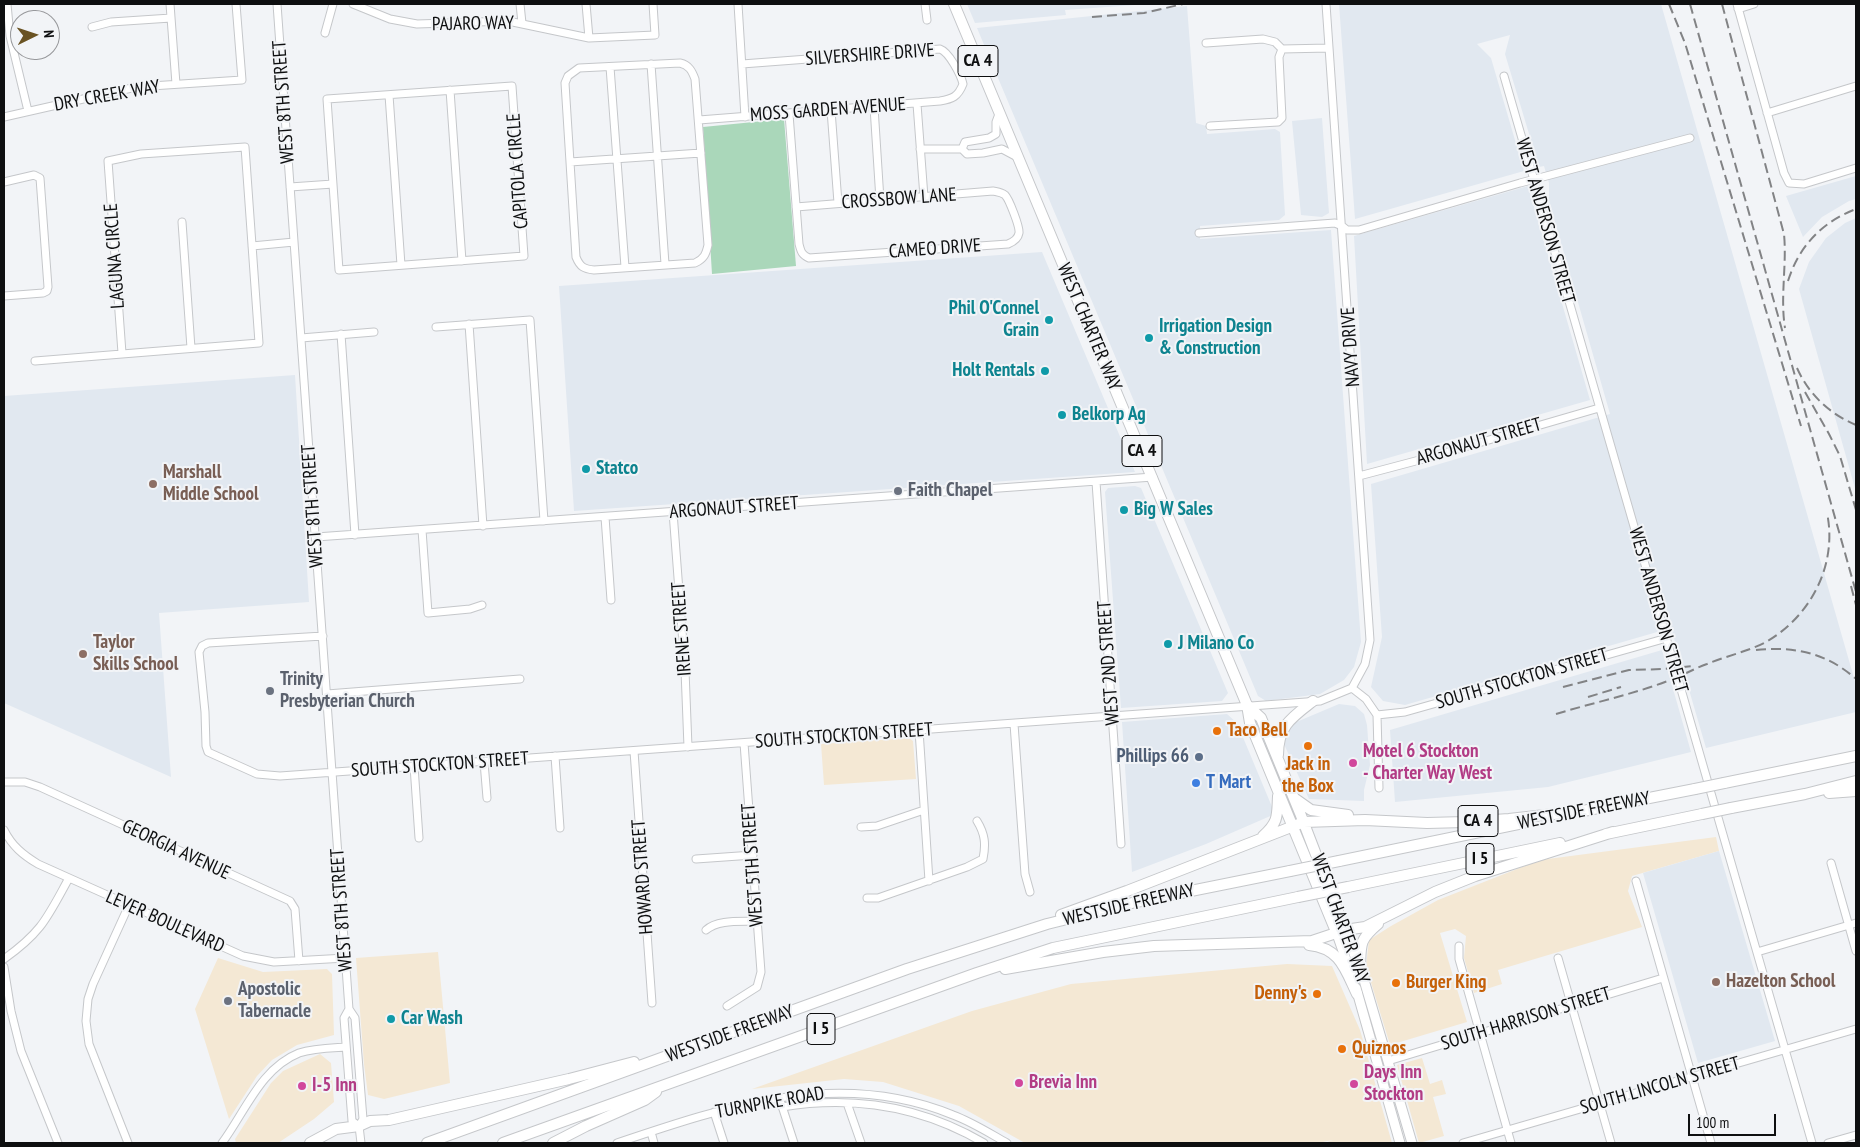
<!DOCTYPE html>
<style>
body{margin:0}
#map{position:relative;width:1860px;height:1147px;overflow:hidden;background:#f2f4f7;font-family:"PT Sans Narrow",sans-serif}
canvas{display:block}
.frame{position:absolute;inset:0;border:5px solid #0e0f10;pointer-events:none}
.north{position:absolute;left:10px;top:10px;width:50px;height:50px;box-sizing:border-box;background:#f2f4f7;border:1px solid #97989b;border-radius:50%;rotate:86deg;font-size:14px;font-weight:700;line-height:20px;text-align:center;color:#0e0f10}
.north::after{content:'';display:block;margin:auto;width:18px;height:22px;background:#6a5323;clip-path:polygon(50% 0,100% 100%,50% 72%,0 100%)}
.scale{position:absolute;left:1688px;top:1114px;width:88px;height:22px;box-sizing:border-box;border:2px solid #0e0f10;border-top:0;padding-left:6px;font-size:15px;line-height:18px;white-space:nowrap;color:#0e0f10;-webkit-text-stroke:4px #f2f4f7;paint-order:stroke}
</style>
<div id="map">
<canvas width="1860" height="1147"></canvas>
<div class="frame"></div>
<div class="north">N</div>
<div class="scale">100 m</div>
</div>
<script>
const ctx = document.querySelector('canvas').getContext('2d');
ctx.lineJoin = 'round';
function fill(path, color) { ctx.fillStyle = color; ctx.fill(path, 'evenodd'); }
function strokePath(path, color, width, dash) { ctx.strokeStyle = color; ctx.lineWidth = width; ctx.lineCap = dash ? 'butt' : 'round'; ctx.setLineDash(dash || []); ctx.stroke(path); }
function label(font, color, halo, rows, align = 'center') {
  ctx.font = font + ' "PT Sans Narrow",sans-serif'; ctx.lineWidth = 4; ctx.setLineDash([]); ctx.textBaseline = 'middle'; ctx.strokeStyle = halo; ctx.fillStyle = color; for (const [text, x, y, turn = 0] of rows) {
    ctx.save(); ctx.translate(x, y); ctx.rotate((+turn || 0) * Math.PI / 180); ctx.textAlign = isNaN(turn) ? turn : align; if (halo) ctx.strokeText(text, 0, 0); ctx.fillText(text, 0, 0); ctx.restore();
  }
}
fill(new Path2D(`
 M909 738 913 741 916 779 824 785 821 744Z
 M1716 837 1719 851 1632 876 1628 891 1642 927 1498 970 1502 984 1474 993 1464 958 1466 936 1455 929 1440 933 1467 1022 1390 1045 1366 966 1369 940 1391 926 1438 900 1540 860Z
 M438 952 450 1083 384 1099 368 1095 364 1064 356 958Z
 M218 958 263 972 327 969 332 974 334 1035 297 1045 272 1060 257 1076 229 1119 195 1009Z
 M1287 964 1332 966 1360 1030 1392 1143H1324L1333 1140 1318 1143H1025L959 1106 883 1082 844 1079 752 1089 972 1011 1071 984Z
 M320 1054 331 1063 334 1102 314 1119 278 1143H236L235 1139 271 1083 283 1071Z
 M1422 1058 1430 1084 1442 1080 1446 1094 1433 1097 1444 1136 1419 1143 1397 1065Z`), '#f4e8d4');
fill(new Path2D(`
 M967 4H1149L1065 10 1066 15 975 23Z
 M1339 4H1661L1856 685V712L1706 748 1671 628 1405 705 1383 701 1371 687 1382 637 1371 484 1610 414 1549 201V183L1544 166 1539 167 1505 54 1510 35 1477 44 1491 58 1524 171 1355 219Z
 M1187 6 1196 123 1206 126 1207 134 1275 129 1280 132 1285 215 1279 220 1200 226V239L1331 230 1361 642 1354 667 1344 680 1320 694 1266 701 1258 696 977 28Z
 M1322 118 1329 213 1322 217 1301 215 1292 121Z
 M1856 176V199L1849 201 1822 217 1803 237 1786 196Z
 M1528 186 1590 400 1367 464 1354 236Z
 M1856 218V492L1799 289 1809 262 1826 238 1845 223Z
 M1042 252 1135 472 574 511 559 286Z
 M295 375 309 602 159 613 171 777 4 703V396Z
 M1135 486 1141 488 1228 693 1222 701 1121 708 1105 492 1108 488Z
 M1662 650 1691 752 1548 787 1395 802 1390 730Z
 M1339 704 1355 706 1364 714 1367 725 1370 765 1364 790V801L1309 799 1283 742 1286 731 1294 723Z
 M1227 714 1237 723 1275 814 1206 844 1132 872 1122 722Z
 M1719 851 1775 1041 1698 1063 1643 873Z`), '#e1e8f0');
fill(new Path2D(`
 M784 119 796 266 712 274 703 127Z`), '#aad7ba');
const minor = new Path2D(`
 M7 4 10 36 28 111
 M170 4 176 84
 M277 4 349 1009 355 1018 363 1119 359 1126 361 1143
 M353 4 390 19 417 24 508 21 589 38 655 35 653 4
 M520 4 522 23
 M586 4 589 38
 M738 4 745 117
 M925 4 927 20
 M1326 4 1370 640 1365 664 1352 688
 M1737 4 1784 173 1789 183 1804 184 1856 168
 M1738 9 1754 4
 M92 27 111 22 171 18
 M325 33 333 4
 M1206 43 1263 39 1275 42 1282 49
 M1282 49 1329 48
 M680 63C689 65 692 71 695 79L708 245C706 254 704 259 695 263L594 270C584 269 580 267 576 257L565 83 568 76 579 68Z
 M651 64 665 264
 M610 67 625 267
 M1504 76 1812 1143
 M512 86 524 256 339 270 327 99Z
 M450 90 462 261
 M389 95 401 265
 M917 104 924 197
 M874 107 880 200
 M831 110 838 203
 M1767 113 1856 86
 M789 114 799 244C801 252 802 255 809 258L1008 244C1013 242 1018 239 1019 233 1020 227 1009 199 1005 195 1001 192 998 192 993 191L796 207
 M4 117 136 87 242 80 236 4
 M699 120 940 101C952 99 958 97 963 84 961 75 949 52 940 49L742 64
 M1210 126 1278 122 1282 118 1279 57 1282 49
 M920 149H962L967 154 983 153 1002 149 1017 157
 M962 149 965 142 989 138 996 134V122L999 114
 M570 162 701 153
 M4 182 34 175 40 178 48 287 47 291 43 293 4 296
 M290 187 333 184
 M182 222 191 348
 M1199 233 1335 223 1342 226 1347 230H1359L1520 183 1690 138
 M252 246 294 242
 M469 324 483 526
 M436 327 530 320 544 521
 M341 334 355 535
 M301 338 374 332
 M35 361 259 343 245 147 141 154 108 161 122 353
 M1359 476 1427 458 1599 408
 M1096 482 1121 844
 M673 512 685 670 688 747
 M605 517 611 600
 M422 530 428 613 470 609 482 605
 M316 537 1153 477
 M323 636 208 643 202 646 199 652 205 712 206 746 208 752 257 774 280 776 1320 701 1352 688
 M1352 688 1366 699 1377 715
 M327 694 520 679
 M1377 715 1405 712 1667 638
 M1377 715 1379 788
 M1014 724 1025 874 1030 892
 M919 730 929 881
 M634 751 652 1003
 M555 756 560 828
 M484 762 487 798
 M414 766 419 838
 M4 782H25L40 787 290 901 295 909 299 961
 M861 827 877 826 924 810
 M4 830C12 846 23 855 38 864L243 956 274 962 346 958
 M696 859 753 855
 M1831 863 1856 951
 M1636 881 1711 1143
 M867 898H878L967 867 983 859C986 844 985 834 977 821
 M706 930C718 919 742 922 758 921
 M1459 946V959L1511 1143
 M1757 952 1856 923
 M1558 958 1611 1143
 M4 959C42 932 47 918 69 878
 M4 967 11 1011 21 1051 58 1143
 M727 1006 757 987 761 972 744 743
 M349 1009 344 1018 352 1121 359 1126
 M1388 1061 1663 978
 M781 1103 794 1143
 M847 1103 861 1143
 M782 1107C855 1095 921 1106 984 1143
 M714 1112 724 1143
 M651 1132 654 1143
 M128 1143 89 1044 86 1021 88 999 93 984 129 905
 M222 1143C245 1112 261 1068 299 1053 314 1048 330 1048 346 1047
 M617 1143C727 1106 839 1068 953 1115 972 1122 989 1133 1007 1143
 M1463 1143 1856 1029
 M1828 1143 1856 1135`);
const major = new Path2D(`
 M1345 930 1364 980 1412 1143
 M1337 934 1351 974
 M1356 988 1400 1143`);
const highway = new Path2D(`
 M954 4C1051 238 1150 471 1247 705L1250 723 1337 934
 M1247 705 1261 718 1300 813 1345 930
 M1278 755C1278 726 1291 718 1313 701
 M1724 783 1856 756
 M1829 793 1856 791
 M1294 798 1311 810 1348 815
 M1731 808 1805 794 1856 781
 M1583 811 1695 789
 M1606 834 1702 814
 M1263 836C1279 822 1277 815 1278 796
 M1339 861 1523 823
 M1348 887 1560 843
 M1061 915 1127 891 1304 822 1365 820 1427 823 1465 822 1509 819 1590 810
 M1309 945C1340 948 1345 969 1357 994
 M1005 969 1103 952 1154 946 1312 941 1345 930 1365 927 1435 892 1475 876 1613 832
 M1360 970C1361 945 1358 941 1378 924
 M310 1143 336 1129 359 1126 370 1121 389 1120 569 1079 634 1062
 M427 1143 907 969 1047 924 1136 902 1290 871
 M503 1143 977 973 1053 948 1298 897
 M553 1143 586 1126 645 1100 656 1092`);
strokePath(minor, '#c5c7ca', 9);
strokePath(major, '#c5c7ca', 11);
strokePath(highway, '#c5c7ca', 12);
strokePath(minor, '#fff', 7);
strokePath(major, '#fff', 9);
strokePath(highway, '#fff', 10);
strokePath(new Path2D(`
 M1669 4 1685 43 1801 426
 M1690 4 1856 592
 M1722 4 1784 234C1787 265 1780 297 1785 328
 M1092 17 1144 13 1183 4
 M1788 281C1799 246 1822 222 1856 209
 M1797 368C1809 395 1830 414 1856 425
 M1805 392 1829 434 1840 456 1856 510
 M1851 586 1856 605
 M1756 650C1794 646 1827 653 1856 679
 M1563 687 1629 670 1664 669 1693 666
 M1588 697 1621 687
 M1556 714C1592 703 1630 695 1665 682 1680 677 1693 669 1707 664 1726 656 1746 652 1764 643 1810 618 1838 565 1827 513`), '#828385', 2, [10, 5]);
const highwayBridge = new Path2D(`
 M1695 789 1724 783
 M1702 814 1731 808
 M1290 871 1339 861
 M1298 897 1348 887`);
strokePath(highwayBridge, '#c5c7ca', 12, []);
strokePath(highwayBridge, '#fff', 10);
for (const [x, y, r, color] of [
 [1049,320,5,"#0f9aa8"],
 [1149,338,5,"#0f9aa8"],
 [1045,371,5,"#0f9aa8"],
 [1062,415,5,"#0f9aa8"],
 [586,469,5,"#0f9aa8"],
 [153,484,5,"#8d6e63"],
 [898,491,5,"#6b7280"],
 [1124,510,5,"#0f9aa8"],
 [1168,644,5,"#0f9aa8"],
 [83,654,5,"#8d6e63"],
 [270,691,5,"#6b7280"],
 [1217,731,5,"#e8710a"],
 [1308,746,5,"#e8710a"],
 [1199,757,5,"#5c6f8a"],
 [1353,763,5,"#d1479c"],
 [1196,783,5,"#3f7fe0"],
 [1716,982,5,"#8d6e63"],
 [1396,983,5,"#e8710a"],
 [1317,994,5,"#e8710a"],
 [228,1001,5,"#6b7280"],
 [391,1019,5,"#0f9aa8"],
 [1342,1049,5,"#e8710a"],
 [1019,1083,5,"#d1479c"],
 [1354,1084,5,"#d1479c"],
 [302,1086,5,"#d1479c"]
]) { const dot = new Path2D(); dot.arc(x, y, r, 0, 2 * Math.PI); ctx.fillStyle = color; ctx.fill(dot); strokePath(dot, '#f2f4f7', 2); }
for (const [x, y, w] of [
 [978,61,40],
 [1142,451,40],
 [1478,821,40],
 [1480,859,28],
 [821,1029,28]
]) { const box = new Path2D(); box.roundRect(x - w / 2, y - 15.5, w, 31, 4); ctx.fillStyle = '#f2f4f7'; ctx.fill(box); strokePath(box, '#0e0f10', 1); }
label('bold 18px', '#0e0f10', null, [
 ["CA 4",978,61],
 ["CA 4",1142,451],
 ["CA 4",1478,821],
 ["I 5",1480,859],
 ["I 5",821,1029]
]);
label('19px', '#0e0f10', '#f2f4f7', [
 ["PAJARO WAY",473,24,-1],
 ["SILVERSHIRE DRIVE",870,55,-4],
 ["DRY CREEK WAY",107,96,-10],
 ["WEST 8TH STREET",284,102,-94],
 ["MOSS GARDEN AVENUE",828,110,-4],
 ["CAPITOLA CIRCLE",518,171,-94],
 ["CROSSBOW LANE",899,199,-4],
 ["WEST ANDERSON STREET",1545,221,74],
 ["CAMEO DRIVE",935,249,-4],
 ["LAGUNA CIRCLE",115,256,-94],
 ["WEST CHARTER WAY",1089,327,67],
 ["NAVY DRIVE",1351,347,-94],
 ["ARGONAUT STREET",1479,442,-16],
 ["WEST 8TH STREET",313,506,-94],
 ["ARGONAUT STREET",734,508,-4],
 ["WEST ANDERSON STREET",1658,610,74],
 ["IRENE STREET",682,629,-94],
 ["WEST 2ND STREET",1109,663,-94],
 ["SOUTH STOCKTON STREET",1522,679,-16],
 ["SOUTH STOCKTON STREET",844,736,-4],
 ["SOUTH STOCKTON STREET",440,765,-4],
 ["WESTSIDE FREEWAY",1584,811,-11],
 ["GEORGIA AVENUE",176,850,25],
 ["WEST 5TH STREET",753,865,-94],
 ["HOWARD STREET",643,877,-94],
 ["WESTSIDE FREEWAY",1129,905,-13],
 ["WEST 8TH STREET",342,910,-94],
 ["WEST CHARTER WAY",1340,919,70],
 ["LEVER BOULEVARD",165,922,24],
 ["SOUTH HARRISON STREET",1526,1019,-17],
 ["WESTSIDE FREEWAY",730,1034,-20],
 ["SOUTH LINCOLN STREET",1660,1086,-16],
 ["TURNPIKE ROAD",770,1103,-10]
]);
label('bold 19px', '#0d838f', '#f2f4f7', [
 ["Phil O'Connel",1039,309,"right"],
 ["Grain",1039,331,"right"],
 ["Irrigation Design",1159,327],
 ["& Construction",1159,349],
 ["Holt Rentals",1035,371,"right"],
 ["Belkorp Ag",1072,415],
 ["Statco",596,469],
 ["Big W Sales",1134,510],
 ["J Milano Co",1178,644],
 ["Car Wash",401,1019]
], 'left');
label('bold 19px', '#785e54', '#f2f4f7', [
 ["Marshall",163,473],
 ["Middle School",163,495],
 ["Taylor",93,643],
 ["Skills School",93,665],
 ["Hazelton School",1726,982]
], 'left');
label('bold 19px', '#5b616d', '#f2f4f7', [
 ["Faith Chapel",908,491],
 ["Trinity",280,680],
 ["Presbyterian Church",280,702],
 ["Apostolic",238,990],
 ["Tabernacle",238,1012]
], 'left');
label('bold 19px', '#c56008', '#f2f4f7', [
 ["Taco Bell",1227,731],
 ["Jack in",1308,765,"center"],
 ["the Box",1308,787,"center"],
 ["Burger King",1406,983],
 ["Denny's",1307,994,"right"],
 ["Quiznos",1352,1049]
], 'left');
label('bold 19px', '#b23c85', '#f2f4f7', [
 ["Motel 6 Stockton",1363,752],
 ["- Charter Way West",1363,774],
 ["Days Inn",1364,1073],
 ["Stockton",1364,1095],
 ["Brevia Inn",1029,1083],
 ["I-5 Inn",312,1086]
], 'left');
label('bold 19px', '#4e5e75', '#f2f4f7', [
 ["Phillips 66",1189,757]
], 'right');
label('bold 19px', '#366cbe', '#f2f4f7', [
 ["T Mart",1206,783]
], 'left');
</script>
